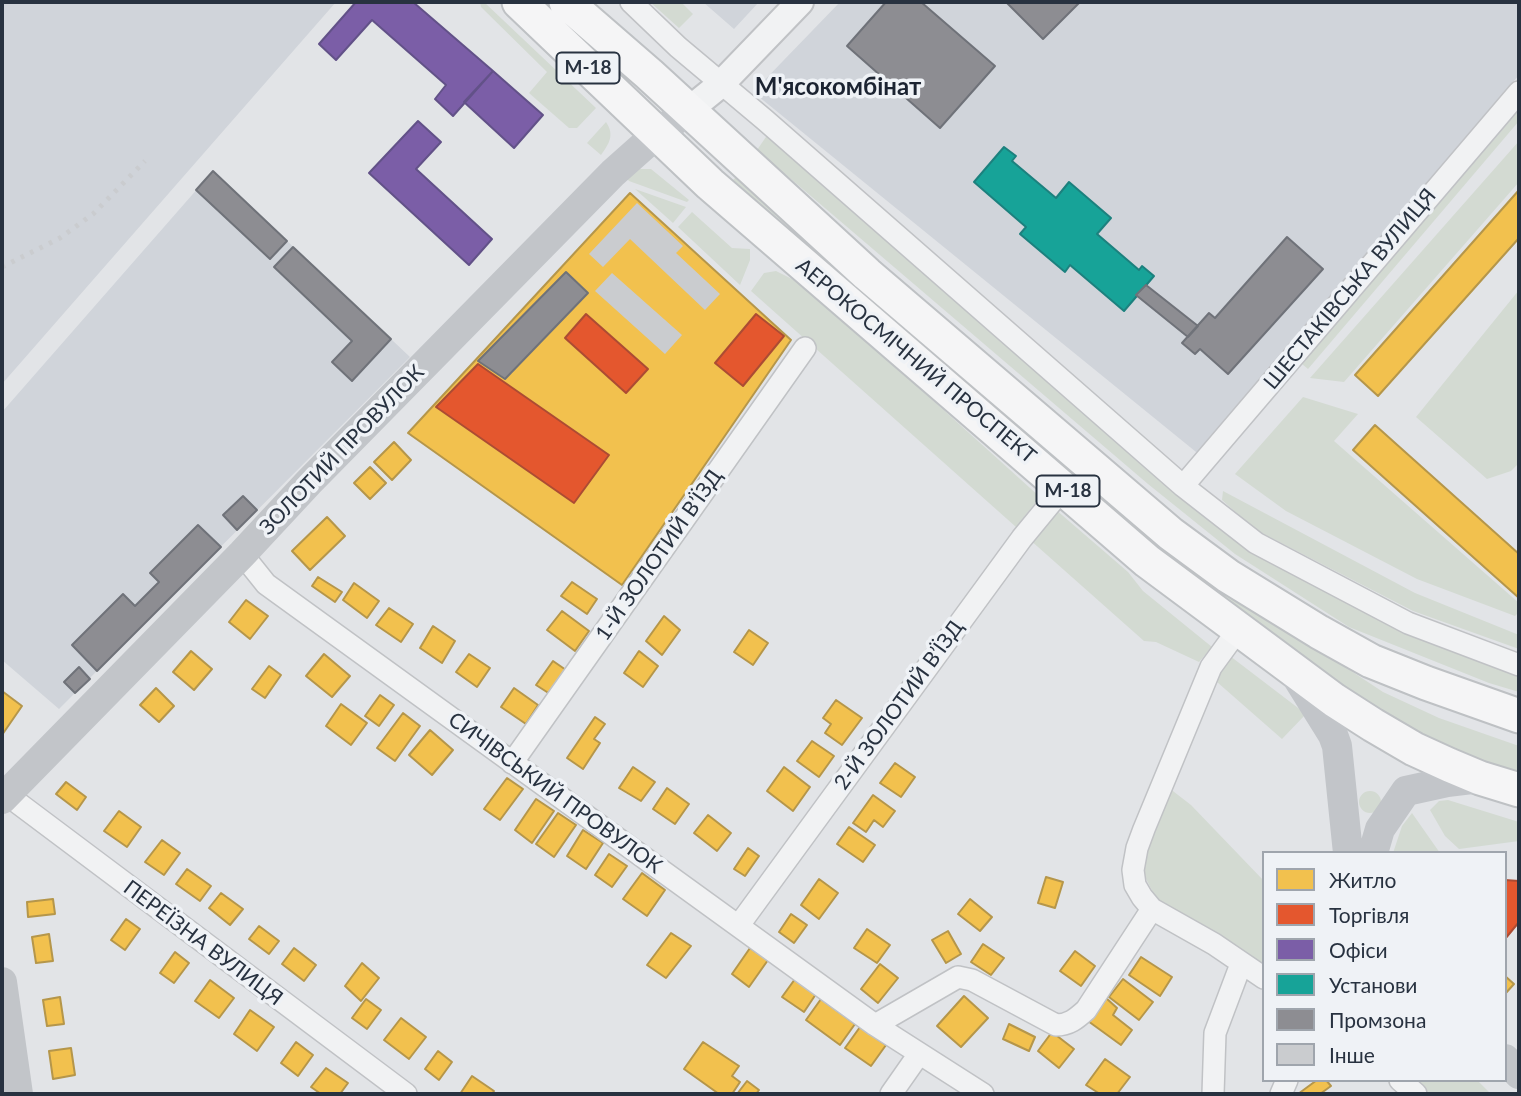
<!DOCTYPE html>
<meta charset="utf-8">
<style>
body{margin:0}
#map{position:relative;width:1521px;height:1096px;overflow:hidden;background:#e2e4e7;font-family:Lato,sans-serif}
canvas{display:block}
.frame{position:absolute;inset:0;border:4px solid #283240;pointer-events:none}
.legend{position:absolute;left:1262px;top:851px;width:245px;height:231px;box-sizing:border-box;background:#eff2f6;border:2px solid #9fa5ad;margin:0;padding:9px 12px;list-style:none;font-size:21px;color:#283240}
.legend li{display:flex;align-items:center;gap:14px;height:35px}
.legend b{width:35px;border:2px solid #9fa5ad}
</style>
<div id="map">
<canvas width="1521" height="1096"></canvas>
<div class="frame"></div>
<ul class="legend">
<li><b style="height:19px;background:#f2c14e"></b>Житло</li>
<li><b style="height:19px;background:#e4572e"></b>Торгівля</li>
<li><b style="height:19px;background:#7b5ea7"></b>Офіси</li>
<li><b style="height:19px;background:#17a398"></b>Установи</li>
<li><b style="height:19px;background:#8d8d92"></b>Промзона</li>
<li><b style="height:19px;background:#cacccf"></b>Інше</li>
</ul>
</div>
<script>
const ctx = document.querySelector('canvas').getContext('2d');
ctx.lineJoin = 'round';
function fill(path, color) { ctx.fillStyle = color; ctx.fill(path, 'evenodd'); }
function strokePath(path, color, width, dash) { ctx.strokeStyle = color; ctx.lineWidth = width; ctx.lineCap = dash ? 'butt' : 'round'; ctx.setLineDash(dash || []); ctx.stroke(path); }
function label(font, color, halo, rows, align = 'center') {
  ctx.font = font + ' Lato,sans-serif'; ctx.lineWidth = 7; ctx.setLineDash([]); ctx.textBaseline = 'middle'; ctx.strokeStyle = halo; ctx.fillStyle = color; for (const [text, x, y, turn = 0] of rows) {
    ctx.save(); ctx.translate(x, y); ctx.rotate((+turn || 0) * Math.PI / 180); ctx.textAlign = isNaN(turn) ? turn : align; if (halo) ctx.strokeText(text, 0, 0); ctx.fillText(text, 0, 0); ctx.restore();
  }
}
fill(new Path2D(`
 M2 2H336L2 384Z
 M703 2H759L734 29Z
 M840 2H1519V75L1201 456 753 92Z
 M213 171 410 357 59 709 2 660V412Z`), '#d0d4da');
fill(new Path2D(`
 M480 2H484L596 108 577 128H569L529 93 547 72 481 7Z
 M650 2H681L693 14 679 28Z
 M1519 110V121L1308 369 1302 364Z
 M606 122C615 135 609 144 601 155L587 143Z
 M768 134 1252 548 1519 673V692L1489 683 1349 627 1235 554 1148 484 757 150Z
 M1519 141V182L1344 382 1310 378Z
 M634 169H651L689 200 687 202 629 181 624 175Z
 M739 174 1007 416 1116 510 1180 558 1383 692 1439 718 1519 746V776L1433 746 1350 695 1095 497 1021 435 870 297 733 180Z
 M635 189 686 207 673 223Z
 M692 212 732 248 750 249V260L740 285 678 227Z
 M776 271 800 283 846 322 1040 497 1016 527 751 291 764 273Z
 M1519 290V463L1511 471 1487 479 1416 417Z
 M1303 397 1358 414 1334 441 1519 603V612L1515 616 1417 579 1286 511 1235 474Z
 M1223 491 1415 593 1519 635V649L1413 611 1254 529 1222 500Z
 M1055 509 1128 572 1143 591 1212 647 1199 662 1156 642 1144 641 1029 539Z
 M1230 656 1306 714 1282 739 1217 682V676Z
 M1169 788 1191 805 1264 881V969L1158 902 1144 875 1148 840Z
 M1359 802a11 11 0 1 1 22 0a11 11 0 1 1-22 0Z
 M1448 800 1519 822V841L1459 849 1445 836 1430 810 1439 801Z
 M1412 813 1440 853H1393L1402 826Z
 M1414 1080H1477L1491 1094H1431Z`), '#d3dad2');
const homes = new Path2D(`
 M1519 190V238L1378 396 1355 375Z
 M630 193 791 340 622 585 408 433Z
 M1375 425 1519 554V598L1353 450Z
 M394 442 411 460 392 480 374 462Z
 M370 467 386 483 370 499 354 483Z
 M327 517 345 536 310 570 292 551Z
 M318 577 342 592 335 602 312 586Z
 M572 582 597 599 587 614 561 596Z
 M354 583 379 601 367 618 343 600Z
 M246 600 268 616 250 639 229 622Z
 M389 608 413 624 401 642 376 625Z
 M562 611 589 631 575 651 547 630Z
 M664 616 680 630 662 655 646 641Z
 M433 626 455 641 442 663 420 648Z
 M749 630 768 643 753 665 734 652Z
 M191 651 212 669 194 690 173 672Z
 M639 651 658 666 643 687 624 673Z
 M324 654 350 676 332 697 306 676Z
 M469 654 490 668 477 687 456 672Z
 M553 661 566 670 550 694 536 685Z
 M269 666 281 675 265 698 252 689Z
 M156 688 174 706 159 722 140 705Z
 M514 688 538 705 526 724 501 707Z
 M2 691 22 706 2 735Z
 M380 695 394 705 379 726 365 716Z
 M836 700 862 718 842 745 825 733 831 724 823 718Z
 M341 704 367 723 351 745 326 726Z
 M403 713 420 726 395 761 377 748Z
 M595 717 605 724 594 739 600 743 583 769 567 758Z
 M430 730 453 750 432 775 409 755Z
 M812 741 834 756 819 777 797 761Z
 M895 763 915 777 901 797 880 783Z
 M633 767 655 782 641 801 619 788Z
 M784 767 810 787 793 811 767 791Z
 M507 778 523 789 500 820 484 809Z
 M66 782 86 797 77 810 56 794Z
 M667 788 689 804 675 824 653 809Z
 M873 795 895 811 883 827 874 820 866 832 853 823Z
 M536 799 554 811 532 843 515 830Z
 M119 811 141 827 127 847 104 831Z
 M558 813 576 825 554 857 536 844Z
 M708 815 731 833 717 851 694 833Z
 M849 827 875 845 863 862 837 844Z
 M583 830 603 843 586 869 567 856Z
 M162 840 180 853 164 875 145 862Z
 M748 848 759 856 745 876 734 869Z
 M609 854 627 866 612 887 595 875Z
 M187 869 211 886 200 901 176 884Z
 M642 873 665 890 647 916 623 899Z
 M1046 877 1063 882 1055 908 1038 903Z
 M819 879 838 893 819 919 801 905Z
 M221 893 243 909 230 925 209 908Z
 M53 899 55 914 28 917 27 902Z
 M970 899 992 917 980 931 958 914Z
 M791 914 807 925 794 943 779 932Z
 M126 919 140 929 125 950 111 940Z
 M259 926 279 941 269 954 249 939Z
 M867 929 890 945 877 963 854 948Z
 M948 931 961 954 946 963 932 940Z
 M671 933 691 946 666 978 647 965Z
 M49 934 53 961 36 963 32 937Z
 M983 944 1004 958 991 975 971 962Z
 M294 948 316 965 304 981 282 964Z
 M750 948 768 960 749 987 732 974Z
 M1075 951 1095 966 1081 986 1060 971Z
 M175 952 189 963 174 983 160 973Z
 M1141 957 1172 977 1160 996 1129 975Z
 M362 963 379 978 361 1001 345 986Z
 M880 964 898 978 878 1003 861 989Z
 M1505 976 1514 984 1505 994Z
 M795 979 816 994 804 1012 782 997Z
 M1123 979 1153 1002 1139 1020 1109 997Z
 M210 980 234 998 219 1018 195 1001Z
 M964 996 988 1018 961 1047 937 1026Z
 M60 997 64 1024 47 1026 43 1000Z
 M1106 998 1117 1008 1113 1015 1132 1030 1121 1045 1088 1021Z
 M366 999 381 1010 367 1029 352 1018Z
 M821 999 855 1024 840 1045 806 1020Z
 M250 1010 274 1027 257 1051 234 1034Z
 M401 1018 426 1037 409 1059 384 1040Z
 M1009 1024 1035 1037 1029 1051 1003 1039Z
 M860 1027 886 1045 871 1066 845 1048Z
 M1052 1032 1074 1049 1059 1068 1038 1051Z
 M296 1042 313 1055 298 1076 281 1063Z
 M703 1042 739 1066 732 1076 740 1082 732 1094H719L684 1069Z
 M71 1048 75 1075 53 1079 49 1051Z
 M438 1051 452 1062 439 1080 425 1069Z
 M1105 1059 1130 1077 1117 1094H1100L1086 1085Z
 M326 1068 348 1083 340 1094H321L311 1087Z
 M472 1076 494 1091 492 1094H460Z
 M1317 1080H1326L1331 1086 1320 1094H1298Z
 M747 1081 759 1090 756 1094H737Z`);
fill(homes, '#f2c14e');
strokePath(homes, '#b5964a', 2);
const shops = new Path2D(`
 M586 314 648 369 626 393 565 338Z
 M756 314 784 336 743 386 715 363Z
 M478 364 609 455 574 503 436 407Z
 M1505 880 1519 881V922L1505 939Z`);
fill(shops, '#e4572e');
strokePath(shops, '#ac4c33', 2);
const offices = new Path2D(`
 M356 2H413L493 71 453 116 435 99 446 85 372 20 336 60 319 44Z
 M493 71 543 115 514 148 464 102Z
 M418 121 441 142 416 169 492 239 469 265 369 173Z`);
fill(offices, '#7b5ea7');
strokePath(offices, '#625188', 2);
const public = new Path2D(`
 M1004 147 1016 156 1012 161 1056 198 1069 182 1111 218 1097 234 1139 270 1142 266 1154 276 1124 311 1070 265 1065 272 1020 234 1026 227 974 182Z`);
fill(public, '#17a398');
strokePath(public, '#1c817e', 2);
const industry = new Path2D(`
 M886 2H921L995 66 940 128 847 46Z
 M1006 2H1080L1043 39Z
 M213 171 287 241 270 259 196 190Z
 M1287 237 1323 269 1228 374 1200 349 1195 354 1182 343 1209 313 1215 318Z
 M293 247 391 339 352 381 332 362 352 341 274 267Z
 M566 272 588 293 505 379 478 361Z
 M1146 285 1198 326 1188 337 1136 295Z
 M243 496 257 510 237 530 223 515Z
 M198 525 221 547 97 671 72 645 123 594 135 606 159 582 150 573Z
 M79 667 90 679 75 693 64 682Z`);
fill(industry, '#8d8d92');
strokePath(industry, '#6f7279', 2);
fill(new Path2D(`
 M637 203 683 246 676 253 720 294 705 310 630 239 603 267 589 254Z
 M612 273 682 335 665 354 595 291Z`), '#cacccf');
const minor = new Path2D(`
 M631 2 678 47 765 120 1183 486 1256 543 1408 623 1519 665
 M1183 486 1519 92
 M242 554 266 584 875 1025 983 1094
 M1238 630 1211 667 1144 829 1137 848 1133 870 1135 885 1142 897 1152 909 1214 944 1264 978
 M512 763 805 348
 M2 791 406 1094
 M739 925 1022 538 1064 487
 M875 1025 958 977 972 980 1056 1025C1069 1025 1076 1019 1086 1010L1152 909
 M1400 1080 1416 1094
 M891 1094 919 1054
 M1213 1094 1215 1033 1241 964
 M1281 1094 1287 1080`);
const tertiary = new Path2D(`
 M689 110 721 84 800 2`);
const primary = new Path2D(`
 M519 2 710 184 1147 561 1334 700 1373 725 1414 749 1449 765 1480 778 1519 790
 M566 2 649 74 867 274 1171 534 1228 576 1319 632 1371 661 1426 683 1519 716`);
strokePath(minor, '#c0c2c5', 24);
strokePath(tertiary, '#c0c2c5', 30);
strokePath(primary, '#bec1c4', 37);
strokePath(minor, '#f1f2f3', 21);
strokePath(tertiary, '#f1f2f3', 26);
strokePath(new Path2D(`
 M1295 674 1333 735 1337 746 1348 853
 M2 799 242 554 309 482 613 173 658 133 689 110
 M1373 853 1380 829 1406 791 1447 782 1480 778
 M2 982 18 1094
 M1505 1059 1519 1074`), '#c2c5c9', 30);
strokePath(primary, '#f5f5f6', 33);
strokePath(new Path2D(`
 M2 267 60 238 93 214 145 161`), '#cacccf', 5, [3.5, 7]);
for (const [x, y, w] of [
 [588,68,63],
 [1068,491,63]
]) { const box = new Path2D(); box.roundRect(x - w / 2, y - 15.5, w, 31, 5); ctx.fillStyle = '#eff2f6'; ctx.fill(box); strokePath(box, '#283240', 2); }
label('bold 19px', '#283240', null, [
 ["М-18",588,68],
 ["М-18",1068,491]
]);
label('21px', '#283240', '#eff2f6', [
 ["ШЕСТАКІВСЬКА ВУЛИЦЯ",1350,289,-50],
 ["АЕРОКОСМІЧНИЙ ПРОСПЕКТ",916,361,40],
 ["ЗОЛОТИЙ ПРОВУЛОК",342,450,-46],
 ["1-Й ЗОЛОТИЙ В’ЇЗД",659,555,-55],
 ["2-Й ЗОЛОТИЙ В’ЇЗД",899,705,-54],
 ["СИЧІВСЬКИЙ ПРОВУЛОК",555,793,36],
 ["ПЕРЕЇЗНА ВУЛИЦЯ",203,943,37]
]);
label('bold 24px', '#1b2331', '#eff2f6', [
 ["М'ясокомбінат",838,87]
]);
</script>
